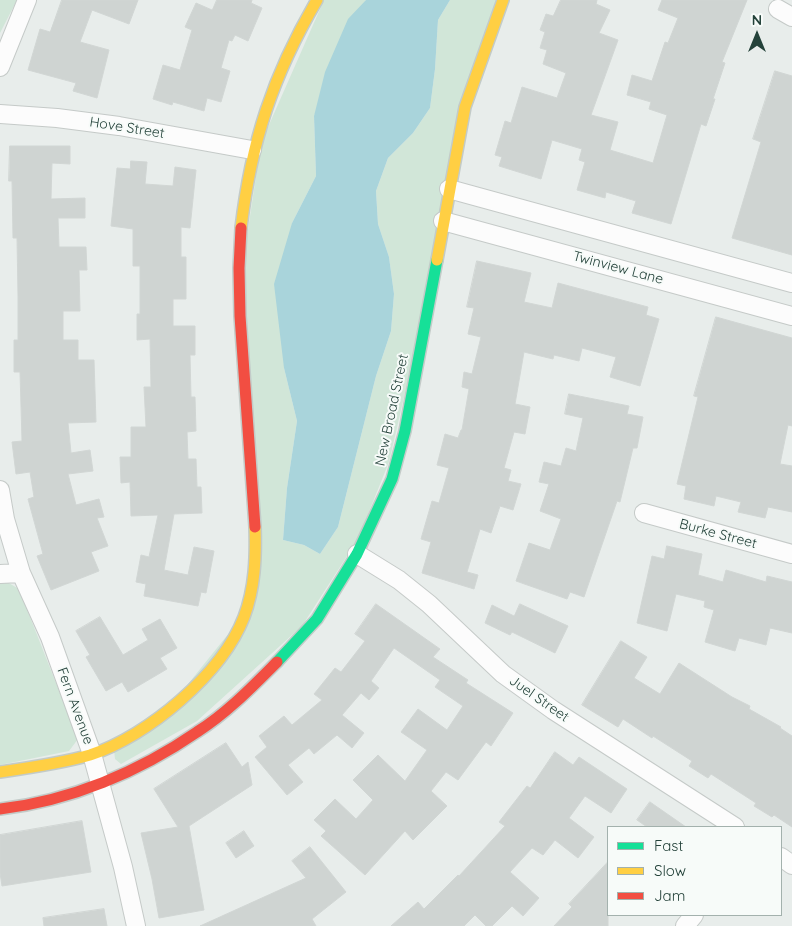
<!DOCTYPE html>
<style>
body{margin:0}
#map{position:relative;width:792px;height:926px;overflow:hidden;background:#e8edeb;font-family:Quicksand,sans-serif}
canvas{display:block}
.legend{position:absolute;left:607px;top:826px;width:175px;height:90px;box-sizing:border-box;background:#f7fbf9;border:1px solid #a3b1ad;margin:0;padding:6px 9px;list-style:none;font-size:15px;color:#24423a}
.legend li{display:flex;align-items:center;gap:10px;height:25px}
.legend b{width:25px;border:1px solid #a3b1ad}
.north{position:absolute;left:732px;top:10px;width:50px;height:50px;-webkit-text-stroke:4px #f7fbf9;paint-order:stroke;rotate:0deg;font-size:14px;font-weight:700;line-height:20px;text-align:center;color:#24423a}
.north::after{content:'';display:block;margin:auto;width:18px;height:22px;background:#24423a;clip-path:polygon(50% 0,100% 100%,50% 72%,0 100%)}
</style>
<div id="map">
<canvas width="792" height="926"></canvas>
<ul class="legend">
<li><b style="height:6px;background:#16e098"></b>Fast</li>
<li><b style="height:6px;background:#ffcf43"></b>Slow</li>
<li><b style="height:6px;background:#f24e42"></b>Jam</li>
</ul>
<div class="north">N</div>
</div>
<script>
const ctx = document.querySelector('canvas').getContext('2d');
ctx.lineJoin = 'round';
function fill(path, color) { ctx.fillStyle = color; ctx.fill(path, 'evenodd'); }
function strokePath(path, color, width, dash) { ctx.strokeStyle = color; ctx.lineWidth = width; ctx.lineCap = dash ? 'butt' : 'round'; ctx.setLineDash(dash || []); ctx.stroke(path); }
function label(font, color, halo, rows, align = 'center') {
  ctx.font = font + ' Quicksand,sans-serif'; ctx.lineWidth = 4; ctx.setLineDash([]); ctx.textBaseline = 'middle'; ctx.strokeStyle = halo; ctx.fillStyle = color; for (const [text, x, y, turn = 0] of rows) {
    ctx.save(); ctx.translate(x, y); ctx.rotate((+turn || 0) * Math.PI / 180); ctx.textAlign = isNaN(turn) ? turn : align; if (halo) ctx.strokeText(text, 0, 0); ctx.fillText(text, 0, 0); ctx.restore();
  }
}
fill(new Path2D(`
 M0 0H17L0 33Z
 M324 0H366L314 116 316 176 292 223 284 368 297 421 287 488 283 540 304 545 320 554 338 527 376 376 391 331 394 294 389 257 378 224 376 191 388 158 413 133 430 108 435 69 438 20 450 0H496L389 462 358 539 302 626 197 721 121 764 115 759 114 750 159 720 254 602 244 256 261 143Z
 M0 582H7L19 589 78 739 69 751 0 765Z`), '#d1e6d8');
fill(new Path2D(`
 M366 0H450L438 20 435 69 430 108 413 133 388 158 376 191 378 224 389 257 394 294 391 331 376 376 338 527 320 554 304 545 283 540 287 488 297 421 284 368 274 284 292 223 316 176 314 116 325 72 348 19Z`), '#a9d4db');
const building = new Path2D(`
 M62 0H138L129 24 92 10 80 42 109 50 97 98 73 91 76 83 28 70 40 29 50 32Z
 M217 0H252L251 3 262 8 248 41 235 35 232 41 229 40 221 68 230 71 221 102 207 98 204 111 173 102 172 105 153 99 163 65 180 70 192 30 185 27 196 3 212 10Z
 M561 0H597L596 4 610 10 599 33 618 40 591 115 618 122 610 150 653 163 667 115 649 109 651 102 627 95 632 75 652 81 665 42 668 43 678 18 658 10 662 0H747L722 62 725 63 713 99H715L706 126 701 124 671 224 632 213 636 201 606 192 605 198 577 190 585 162 579 160 582 149 552 140 541 179 499 166 502 157 495 155 505 121 511 123 522 87 557 98 566 73 543 64 547 50 540 48 545 32 540 30 546 14 553 16Z
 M775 71 792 76V255L732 238 761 142 753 139Z
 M10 146H70V164L52 163 51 199 85 198V218H58L59 247H86L87 270H79L80 311H63V340H78V360H94L96 422 68 423 71 453 90 450 93 471 68 474 76 505 99 499 104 517 97 518 108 546 91 552 99 571 51 590 37 556 43 554 28 499 34 497 30 472 16 474 12 442 22 441 20 372H14V340H18V296L17 238H13L12 181H9Z
 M131 161 147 162 145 184 173 186 175 167 196 170 190 228 181 227V257H186V299H173V326H195V355H190L191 397H195L196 431 187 432 188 459H196L197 487H201L202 513 174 514 164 570 188 575 194 547 214 551 206 593 201 592 198 606 144 596 146 584 136 582 141 555 149 557 158 515 131 516 130 482 121 483 120 457H131V427H146L144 387H151L150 339 137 340V314H140V266H133V229L111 226 117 168 130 169Z
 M477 261 531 273 524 302 552 308 558 283 648 307 646 315 659 319 640 386 610 377 616 357 582 348 579 361 554 355 553 359 524 352 515 404 530 407 525 434 514 432 504 468 511 470 508 481 521 484 513 510 500 506 491 533 480 529 467 572 478 575 474 589 422 573 431 542 421 539 432 501 439 503 449 468 437 465 445 434 458 438 461 430H462L469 389 462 387 464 372 472 374 481 337 468 334 474 308 467 307Z
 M716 317 792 338V426L788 425 780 464 792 466V512L768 507 765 518 738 512 741 502 716 496 714 506 684 499 686 486 677 484 698 397 694 396Z
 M569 394 629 406 627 414 643 417 637 448H633L620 502 617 501 584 597 570 592 567 599 516 581 529 543 550 550 561 519 540 511 549 484 539 482 544 462 561 466 566 448 576 451 583 418 565 414Z
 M667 546 702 554 698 575 723 582 726 570 766 582 767 576 792 582V633L770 628 766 645 739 638 735 651 705 642 714 610 704 607 705 601 676 594 667 631 637 623 652 556 664 559Z
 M376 604 440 649 433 657 468 680 466 683 513 713 491 746 486 742 458 780 446 772 431 791 447 806 413 840 405 831 365 875 321 836 326 831 314 820 335 799 356 819 373 800 353 780 378 755 405 781 427 750 401 732 418 709 447 730 463 706 435 687 440 680 394 648 371 681 379 688 369 700 361 693 342 715 364 733 352 748 337 735 314 754 309 748 288 765 303 782 287 795 255 757 267 747 259 736 284 716 292 725 322 700 314 694 335 668 341 672 365 641 355 634Z
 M520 604 568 626 555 653 512 632 510 635 485 623 492 605 514 616Z
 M100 617 123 655 148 640 142 629 160 619 177 648 160 658 167 669 128 692 122 682 106 691 86 657 90 655 76 631Z
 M621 641 647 657 634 678 660 694 679 663 732 697 750 706 749 709 781 727 780 728 792 736V827L774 815 772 817 754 806 756 803 711 774 708 778 689 766 692 761 653 736 652 738 623 719 618 727 582 705Z
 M226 743 242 767 248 762 252 785 189 826 204 910 159 918 152 879 141 833 178 827 154 789Z
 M555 752 573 765 579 757 627 789 611 813 585 796 569 818 594 837 578 858 555 840 543 855 532 848 510 872 539 898 523 916 512 906 492 926H486L475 915 464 926H391L418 902 424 909 458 875 459 876 505 826 499 822 527 786 530 788Z
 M650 802 686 827H647L637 820Z
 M82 821 91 872 2 886 0 873V835Z
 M244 831 254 846 236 858 226 843Z
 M310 847 346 892 312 919 316 926H200L306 878 292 861Z
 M608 862V926H554L572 907 569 904Z
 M104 909 107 926H44L43 918Z`);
fill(building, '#cfd4d2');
strokePath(building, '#d1d6d4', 1);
const street = new Path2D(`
 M778 9 792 17
 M0 67 27 0
 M0 114 57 118 119 126 252 150
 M449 189 792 283
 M443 221 792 316
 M0 490 5 519 21 573 50 637 92 754 123 867 136 926
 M644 513 792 554
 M357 554 399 580 429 604 503 674 553 710 735 827
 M0 574 21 573
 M781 857 792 865
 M685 926 694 915`);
const fast = new Path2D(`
 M277 662 317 619 357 554 392 479 405 431 437 260`);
const slow = new Path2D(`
 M241 228C251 142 273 75 317 0
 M437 260 465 107 503 0
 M0 772C28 768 63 763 90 755 148 736 222 674 244 617 255 588 256 557 255 527`);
const jam = new Path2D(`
 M241 228 239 268 240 316 255 527
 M0 809C70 801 139 772 197 732 227 713 252 687 277 662`);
strokePath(street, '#c5cac8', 20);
strokePath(fast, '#c3cbc8', 14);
strokePath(slow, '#c3cbc8', 14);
strokePath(jam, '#c3cbc8', 14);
strokePath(street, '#fcfcfc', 18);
strokePath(fast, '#16e098', 11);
strokePath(slow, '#ffcf43', 11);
strokePath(jam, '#f24e42', 11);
label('14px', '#24423a', '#f7fbf9', [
 ["Hove Street",127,128,9],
 ["Twinview Lane",618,268,15],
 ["New Broad Street",392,410,-78],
 ["Burke Street",718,534,15],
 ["Juel Street",539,699,35],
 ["Fern Avenue",75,706,70]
]);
</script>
